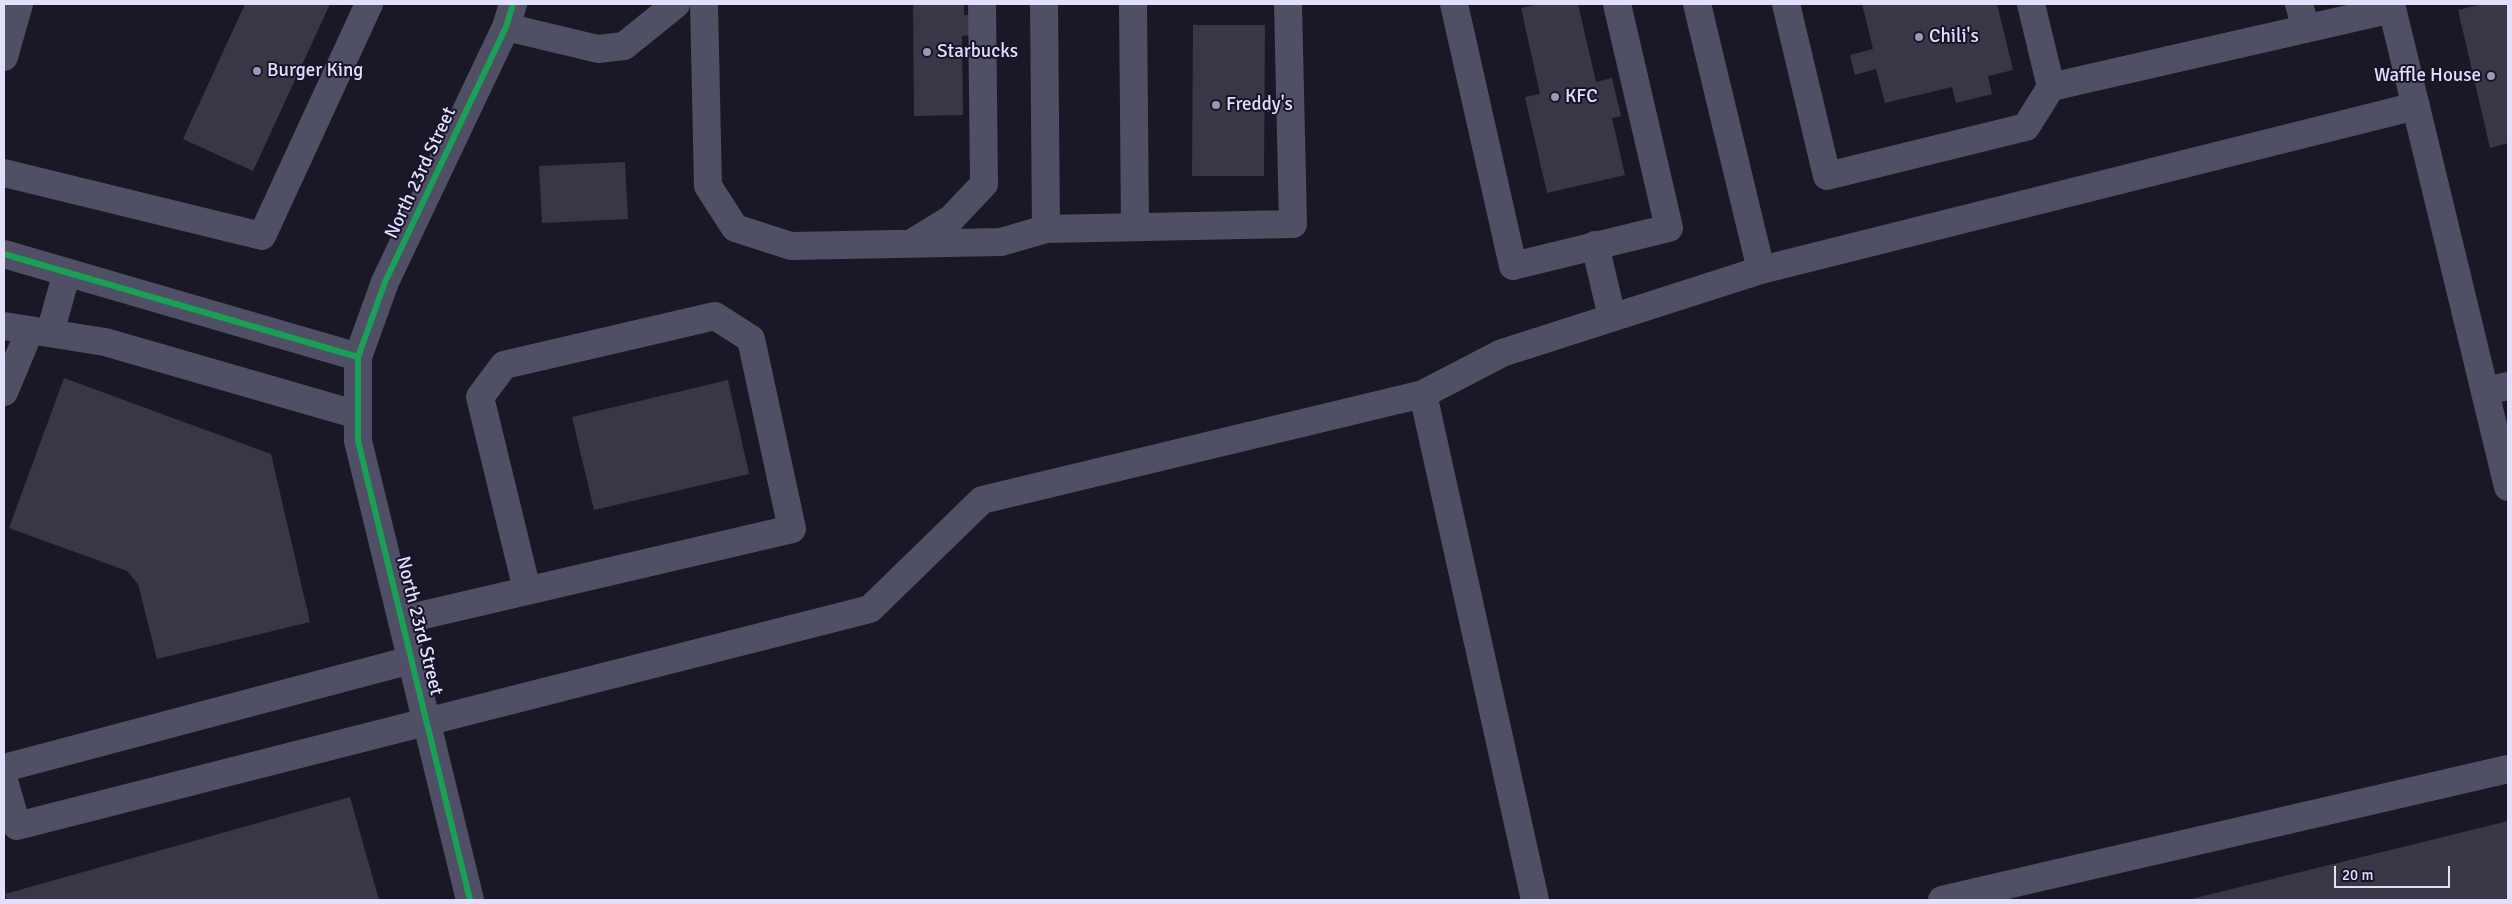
<!DOCTYPE html>
<style>
body{margin:0}
#map{position:relative;width:2512px;height:904px;overflow:hidden;background:#1a1825;font-family:Signika,sans-serif}
canvas{display:block}
.frame{position:absolute;inset:0;border:5px solid #e1dffc;pointer-events:none}
.scale{position:absolute;left:2334px;top:866px;width:116px;height:22px;box-sizing:border-box;border:2px solid #e1dffc;border-top:0;padding-left:6px;font-size:15px;line-height:18px;white-space:nowrap;color:#e1dffc;-webkit-text-stroke:4px #16132a;paint-order:stroke}
</style>
<div id="map">
<canvas width="2512" height="904"></canvas>
<div class="frame"></div>
<div class="scale">20 m</div>
</div>
<script>
const ctx = document.querySelector('canvas').getContext('2d');
ctx.lineJoin = 'round';
function fill(path, color) { ctx.fillStyle = color; ctx.fill(path, 'evenodd'); }
function strokePath(path, color, width, dash) { ctx.strokeStyle = color; ctx.lineWidth = width; ctx.lineCap = dash ? 'butt' : 'round'; ctx.setLineDash(dash || []); ctx.stroke(path); }
function label(font, color, halo, rows, align = 'center') {
  ctx.font = font + ' Signika,sans-serif'; ctx.lineWidth = 4; ctx.setLineDash([]); ctx.textBaseline = 'middle'; ctx.strokeStyle = halo; ctx.fillStyle = color; for (const [text, x, y, turn = 0] of rows) {
    ctx.save(); ctx.translate(x, y); ctx.rotate((+turn || 0) * Math.PI / 180); ctx.textAlign = isNaN(turn) ? turn : align; if (halo) ctx.strokeText(text, 0, 0); ctx.fillText(text, 0, 0); ctx.restore();
  }
}
fill(new Path2D(`
 M245 4H330L253 171 183 139Z
 M913 4H964V15H973V35L962 36 963 115 914 116Z
 M1539 4H1578L1596 82 1612 78 1621 116 1612 118 1625 175 1547 193 1525 97 1540 94 1521 8Z
 M1862 4H1997L2013 70 1988 76 1992 94 1956 103 1952 87 1885 103 1876 69 1855 75 1850 55 1873 49Z
 M2483 4H2507L2508 7V143L2490 148 2458 10Z
 M1193 25H1265L1264 176H1192Z
 M625 162 628 219 542 223 539 166Z
 M64 378 271 454 310 622 157 659 138 584 127 571 9 528Z
 M728 380 749 474 594 510 572 417Z
 M350 797 379 900H7L5 894Z
 M2508 821V900H2187Z`), '#393746');
strokePath(new Path2D(`
 M704 4 708 186 735 228 791 246 1001 242 1046 229 1293 224 1288 4
 M1044 4 1046 229
 M1133 4 1135 227
 M1454 4 1513 266 1669 228 1617 4
 M1697 4 1761 270
 M1786 4 1827 176 2026 127 2051 87
 M2031 4 2051 87 2392 9
 M2299 4 2306 29
 M2391 4 2508 487
 M506 27 598 49 624 46 676 4
 M4 57 19 4
 M4 173 262 236 369 4
 M912 243 951 219 984 184 982 4
 M1595 245 1612 317
 M4 254 358 357
 M4 326 105 342 358 415
 M50 333 67 272
 M2485 391 2508 386
 M4 392 30 330
 M1423 394 1535 900
 M402 620 792 529 751 339 715 316 504 365 480 397 527 590
 M4 768 411 660
 M4 781 17 826 870 609 982 500 1423 394 1502 353 1761 270 2416 106
 M470 900 358 441V357L385 282 506 27 513 4
 M1942 900 2508 769`), '#4f4f65', 28);
strokePath(new Path2D(`
 M4 254 358 357
 M470 900 358 441V357L385 282 506 27 513 4`), '#1a9f57', 6);
for (const [x, y, r, color] of [
 [1919,37,5,"#9b99b1"],
 [927,52,5,"#9b99b1"],
 [257,71,5,"#9b99b1"],
 [2491,76,5,"#9b99b1"],
 [1555,97,5,"#9b99b1"],
 [1216,105,5,"#9b99b1"]
]) { const dot = new Path2D(); dot.arc(x, y, r, 0, 2 * Math.PI); ctx.fillStyle = color; ctx.fill(dot); strokePath(dot, '#16132a', 2); }
label('19px', '#e1dffc', '#16132a', [
 ["Chili's",1929,37],
 ["Starbucks",937,52],
 ["Burger King",267,71],
 ["Waffle House",2481,76,"right"],
 ["KFC",1565,97],
 ["Freddy's",1226,105]
], 'left');
label('19px', '#e1dffc', '#16132a', [
 ["North 23rd Street",421,173,-65],
 ["North 23rd Street",419,626,76]
]);
</script>
